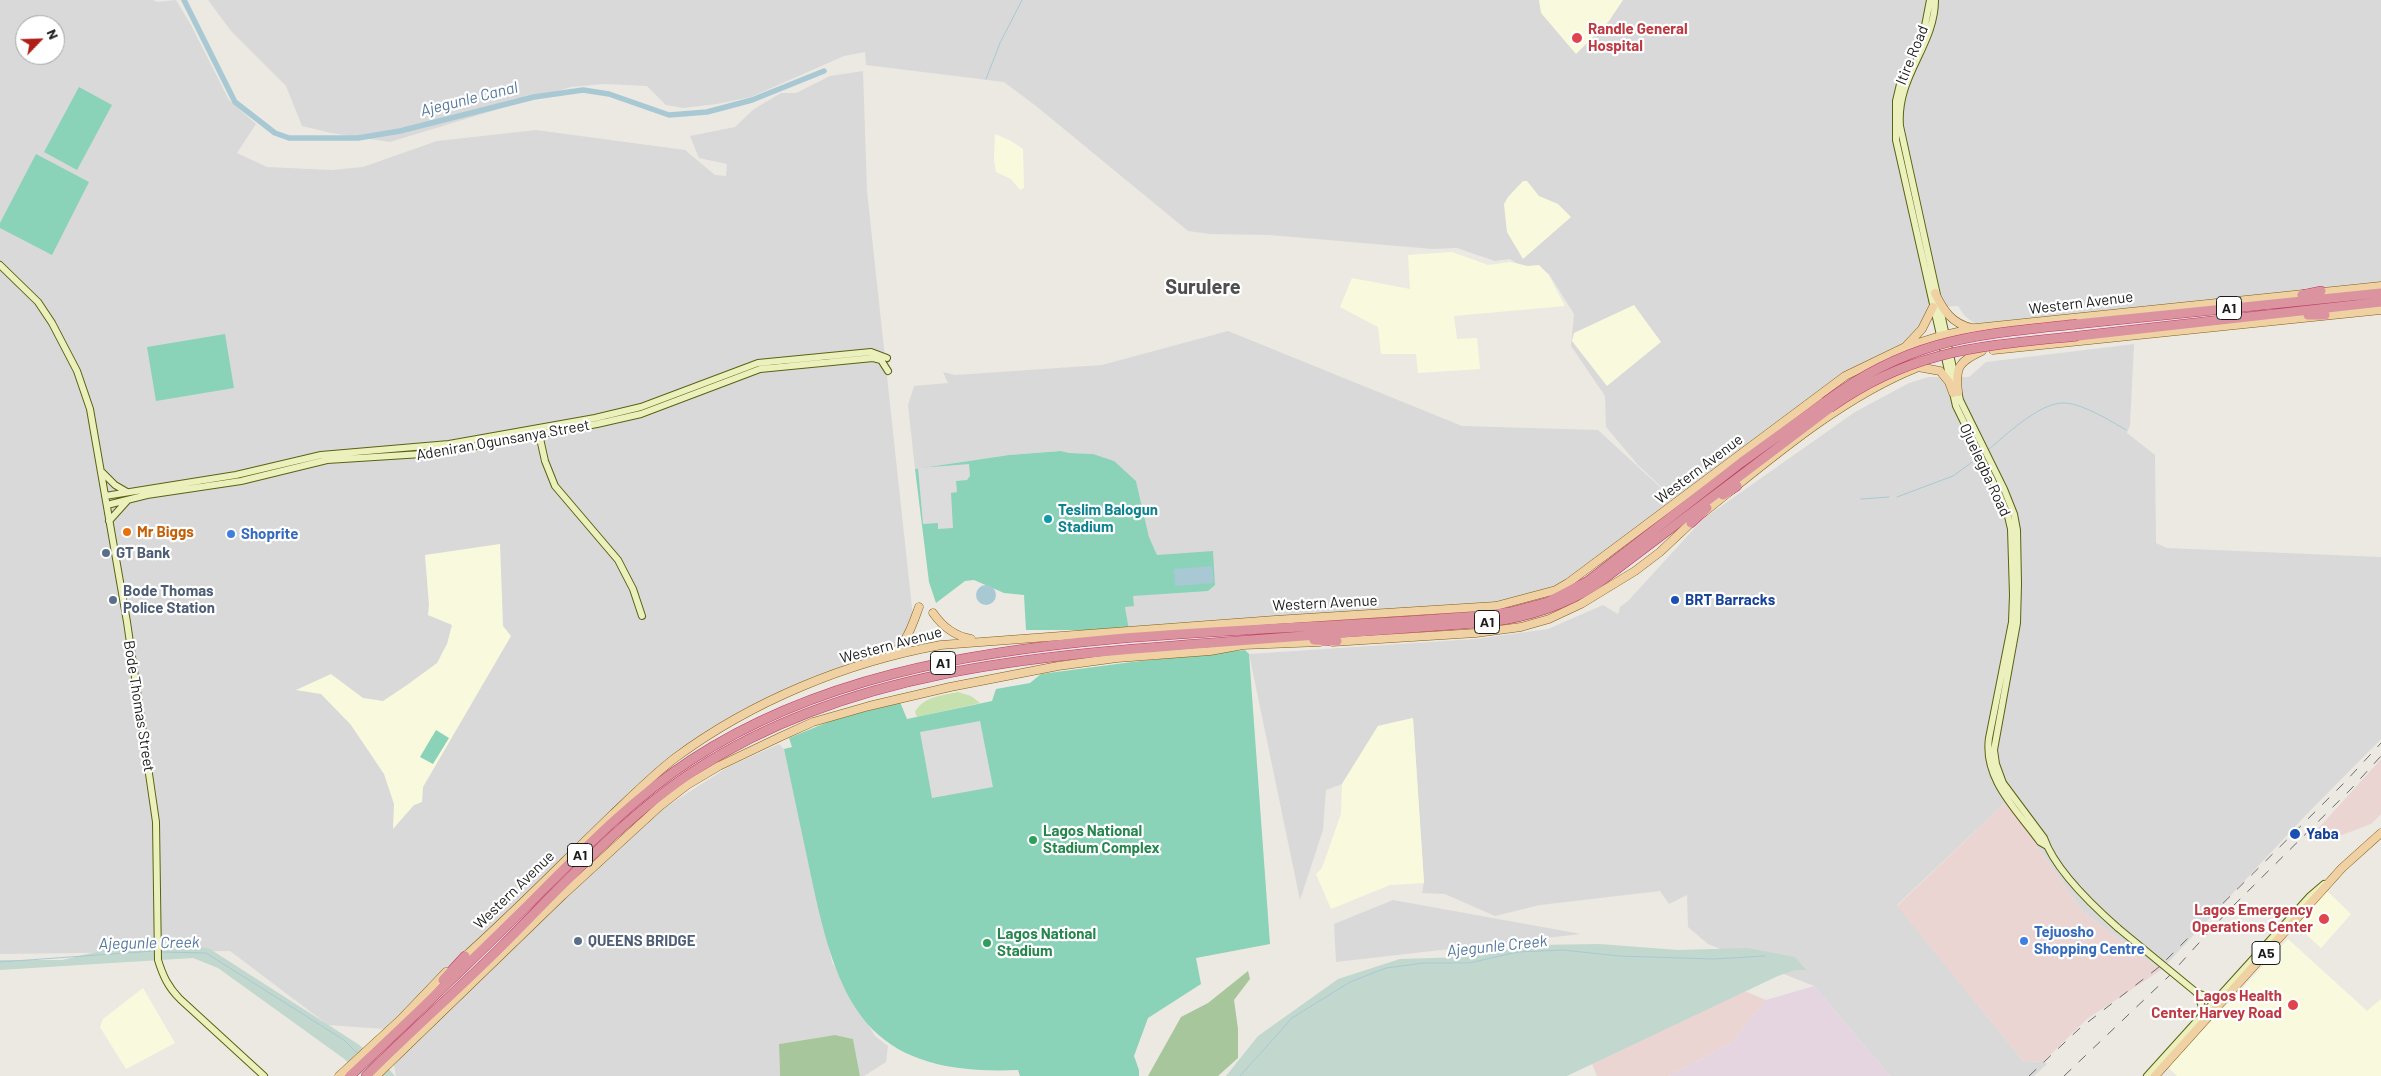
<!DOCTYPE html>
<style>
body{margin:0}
#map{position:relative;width:2381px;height:1076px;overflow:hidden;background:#ece9e3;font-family:Barlow,sans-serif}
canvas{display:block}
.north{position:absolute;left:15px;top:15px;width:50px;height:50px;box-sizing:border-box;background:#fff;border:1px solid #a4a4a4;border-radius:50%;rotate:66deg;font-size:14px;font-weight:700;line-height:20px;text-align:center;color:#1c1c1c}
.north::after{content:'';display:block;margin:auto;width:18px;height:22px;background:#af1d19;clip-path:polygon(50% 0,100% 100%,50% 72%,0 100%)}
</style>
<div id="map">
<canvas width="2381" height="1076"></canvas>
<div class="north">N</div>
</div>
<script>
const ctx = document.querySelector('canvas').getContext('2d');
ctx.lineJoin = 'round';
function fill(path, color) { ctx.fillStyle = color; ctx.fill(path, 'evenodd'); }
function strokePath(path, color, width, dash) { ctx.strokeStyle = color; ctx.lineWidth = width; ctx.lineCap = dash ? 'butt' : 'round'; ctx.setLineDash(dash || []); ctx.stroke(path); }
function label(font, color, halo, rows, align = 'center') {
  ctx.font = font + ' Barlow,sans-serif'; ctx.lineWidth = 4.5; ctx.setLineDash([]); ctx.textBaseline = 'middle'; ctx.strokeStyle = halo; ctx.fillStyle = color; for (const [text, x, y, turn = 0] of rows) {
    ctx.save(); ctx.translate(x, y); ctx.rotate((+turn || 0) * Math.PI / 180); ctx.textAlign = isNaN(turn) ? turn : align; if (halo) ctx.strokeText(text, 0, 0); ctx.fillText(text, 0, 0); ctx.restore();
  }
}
fill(new Path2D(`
 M0 0H153L157 2 176 0 191 25 229 100 256 124 237 153 267 167 332 170 363 167 437 141 536 130 685 150 715 175 726 176 727 164 699 158 690 136 735 127 754 109 781 93H796L830 76 863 71 867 191 913 617 894 654 844 666 771 699 709 734 597 826 384 1029 328 1025 230 951 0 954ZM25 25H55V55H25Z
 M208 0H2381V295L1976 325 1964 315 1958 306 1941 307 1912 338 1844 373 1674 499 1638 465 1606 427 1605 396 1571 346 1574 314 1549 274 1518 264 1510 259 1495 261 1457 248 1432 249 1270 235 1210 234 1188 231 1036 106 1004 82 866 65 865 52 844 56 751 97 717 104 683 108 666 105 647 86 604 84 571 87 390 142 331 133 302 126 286 86 231 31Z
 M1228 331 1462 426 1598 430 1698 522 1536 594 1508 602 1129 630 1125 607 1133 596 1211 589 1157 555 1149 537 1136 481 1093 454 1068 453 1061 451 1009 455 915 469 908 405 914 386 948 383 943 372 955 375 1102 365Z
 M2134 344 2130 425 2127 433 2155 455 2156 543 2167 548 2381 557V739L2306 815 2161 970 2083 912 2006 802 1897 905 2024 1062 2044 1061 2047 1064 2034 1076H1890L1814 986 1708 944 1688 927 1687 895 1669 904 1660 891 1540 905 1495 916 1445 894 1422 893 1424 882 1413 718 1378 726 1342 784 1326 790 1323 830 1300 900 1249 654 1475 639 1548 629 1603 605 1618 614 1620 607 1628 601 1703 519 1855 412 1909 383 1929 377H1969L1986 362Z
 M779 744 784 749 832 962 875 1036 888 1046 886 1062 864 1076H860L853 1039 835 1035 779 1044 780 1076H396L391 1048 644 821 728 767Z
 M1393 900 1581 934 1336 962 1334 924Z`), '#dad9d9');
fill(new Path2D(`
 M2381 759V814L2371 824 2324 842 2315 832Z
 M2006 802 2083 912 2161 970 2087 1019 2044 1061 2024 1062 1897 906Z
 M1551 964 1699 972 1766 1000 1731 1043 1669 1076H1597Z`), '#ebd5d3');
fill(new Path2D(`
 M1814 986 1890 1076H1669L1731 1043 1766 1000Z`), '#e4d5e1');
fill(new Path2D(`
 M1539 0H1623L1609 21 1576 54 1541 13Z
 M995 134 1011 141 1023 149 1024 188 1020 190 1011 179 996 172 994 160Z
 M1523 181H1527L1539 196 1558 204 1571 217 1523 259 1507 232 1504 204 1508 197Z
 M1452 252 1488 265 1510 262 1528 266 1539 265 1548 274 1565 306 1454 316 1457 339 1477 338 1480 369 1418 373 1416 354H1381L1378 327 1340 307 1352 278 1410 289 1408 255Z
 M1634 305 1661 342 1607 386 1572 341 1574 333Z
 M500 544 503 626 511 636 423 787 422 802 414 805 393 829 394 804 384 774 351 725 321 694 296 690 331 674 363 698 383 701 407 685 437 663 447 644 452 625 428 615 429 605 425 555Z
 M1413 718 1424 883 1390 885 1331 909 1316 874 1322 868 1341 814 1342 784 1378 726Z
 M2327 891 2351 914 2321 948 2296 925Z
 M2288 939 2367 1011 2381 999V1076H2177L2168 1067Z
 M143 988 175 1043 126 1069 100 1027 103 1019Z`), '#f9fadd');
fill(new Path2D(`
 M958 692 971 696 980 703 917 717 915 712C924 696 941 696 958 692Z`), '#c6e0ae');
fill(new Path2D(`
 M1248 971 1250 979 1234 1000 1238 1029V1058L1218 1076H1148L1181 1017 1208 1003Z
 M835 1035 853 1039 860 1076H780L779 1044Z`), '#a8c69c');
fill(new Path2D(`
 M135 943H182L210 949 358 1044 388 1068 395 1076H363L343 1058 218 968 193 958 0 970V960H62Z
 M1600 944 1678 950 1748 948 1795 957 1806 970H1795L1778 976 1567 1076H1226L1258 1036 1338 979 1400 959 1464 957 1532 945Z`), '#c2d8ce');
fill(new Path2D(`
 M79 87 112 105 77 170 44 152Z
 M36 154 89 182 52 255 0 228V223Z
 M225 334 234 388 156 401 147 347Z
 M1061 451 1069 453 1093 454 1114 461 1136 481 1149 537 1157 555 1213 551 1215 585 1208 591 1133 596 1134 606 1125 607 1129 630H1026L1024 595 1004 593 974 580 965 581 936 603 929 582 915 469 1009 455Z
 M1245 650 1249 654 1270 944 1196 958 1201 984 1148 1018 1134 1056 1139 1070V1076H1020L1018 1070C874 1076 841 1014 814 890 804 843 794 796 784 749L792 747 789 738 833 720 900 702 907 719 992 701 996 689 1030 683 1041 674 1132 662Z
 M436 730 449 738 433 764 420 757Z`), '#8ad2b8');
fill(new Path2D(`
 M969 464 970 476 967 480 956 481 957 492 951 493 953 528 938 529V523L923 524 918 468Z
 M980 721 993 787 932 798 920 732Z`), '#dcdcdc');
fill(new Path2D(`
 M1212 566 1214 583 1175 586 1174 569Z
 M976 595a10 10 0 1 1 20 0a10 10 0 1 1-20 0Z`), '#a8c9d4');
strokePath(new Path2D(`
 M986 79 1000 43 1022 0
 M1988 450C2006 435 2038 404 2062 403 2080 402 2111 421 2126 430
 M1897 497 1953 476 1979 457
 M1861 499 1889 497
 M161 952 206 953 344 1040 358 1054
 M0 962 154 951
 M1240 1076 1292 1018 1350 982 1386 968 1424 963H1469L1518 952 1563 950 1619 956 1713 959 1765 956`), '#a8c9d4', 1);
strokePath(new Path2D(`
 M184 0 235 102 275 133 289 138H358L400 131 534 97 583 90 609 94 669 115 707 112 752 100 824 71`), '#a8c9d4', 5.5);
const secondary = new Path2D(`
 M1935 0C1935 46 1896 76 1900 126L1960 400 2004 489 2014 514 2017 530 2018 584 2017 623 1994 750 1996 764 2003 783 2044 838C2055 870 2093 906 2118 928
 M1924 31 1930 0
 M1901 80 1896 101V140L1956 406 1999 494 2008 516 2011 529 2013 595 2012 622 1989 738C1983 780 2018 811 2040 842L2047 846
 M0 265 38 302 52 323 77 371 90 409 127 622 156 822 158 960C163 976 168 987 180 999L264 1076
 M539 434 545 461 555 486 618 560 633 589 642 616
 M103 473 115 485 127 492
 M105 496 236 475 321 455 449 444 595 418 641 407 758 363 871 352 887 358
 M107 505 147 495 241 481 327 460 438 453 597 424 641 414 760 369 873 358 881 360 888 371
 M109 521 127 501
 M2197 993 2204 1012
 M2197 993 2216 1000
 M2147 1076 2310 896 2324 884`);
const primary = new Path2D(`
 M1935 293C1943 310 1952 324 1972 328
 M1906 346 1922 329 1933 307
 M1993 350 2381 310
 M1918 367 1940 371 1949 382 1953 393
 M1958 392C1955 366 1959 362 1982 351
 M1703 513C1768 461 1839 399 1916 368
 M933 613C943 627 954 636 971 639
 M1332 642 1476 633 1521 627 1549 619 1581 604 1635 571 1660 552 1694 520
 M890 656C907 643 912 626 919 607
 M462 959C514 913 563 862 613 814 633 795 653 775 675 758 752 701 847 662 941 645L1275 620 1496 606 1556 590 1568 583 1845 376 1905 347 1940 336 1976 328 2381 286
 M339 1076 400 1020 446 972
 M376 1076 563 895 660 806 687 785 719 766 782 736 813 722 869 706 950 687 1058 666 1117 658 1210 651 1243 645 1320 642
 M2155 1076 2342 868 2381 833`);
const highway = new Path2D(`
 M2302 295 2321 291
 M2308 315H2325
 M2077 324 2381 293
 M2078 336 2381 302
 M1723 495 1737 486
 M1691 523 1707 508
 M1314 640 1337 641
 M443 980 465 956
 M350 1076C410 1020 469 963 527 906 578 855 630 800 691 760 816 678 967 652 1114 639 1239 628 1363 626 1488 615L1510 612 1548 602 1588 581 1742 462 1825 402
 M366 1076C411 1031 459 989 504 944 564 884 626 815 697 769 849 670 1035 656 1210 643 1303 636 1397 629 1490 622 1529 617 1563 606 1596 585L1830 408`);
strokePath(secondary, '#596312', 8);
strokePath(primary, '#815f12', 9);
strokePath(highway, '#c03964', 10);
strokePath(secondary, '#ecf0bc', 6);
strokePath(primary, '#efd1a4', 8);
strokePath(highway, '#da939f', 9);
strokePath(new Path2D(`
 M2029 1076 2079 1029 2159 967 2345 782 2381 743
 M2064 1076 2168 977 2228 911 2351 789 2381 756`), '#6a6a6a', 1, [10, 10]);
const secondaryBridge = new Path2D(`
 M2118 928 2197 993`);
const highwayBridge = new Path2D(`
 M1825 402C1911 338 1975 335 2077 324
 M1830 408C1912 349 1982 346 2078 336`);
strokePath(secondaryBridge, '#596312', 8, []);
strokePath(highwayBridge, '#c03964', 10, []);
strokePath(secondaryBridge, '#ecf0bc', 6);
strokePath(highwayBridge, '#da939f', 9);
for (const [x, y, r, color] of [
 [1577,38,6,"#e0444e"],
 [1048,519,5,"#0f9aa8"],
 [127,532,5,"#e8710a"],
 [231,534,5,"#3f7fe0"],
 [106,553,5,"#5c6f8a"],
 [113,600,5,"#5c6f8a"],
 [1675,600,5,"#1a4fb4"],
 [2295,834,6,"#1a4fb4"],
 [1033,840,5,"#2e9e5b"],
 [2324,919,6,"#e0444e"],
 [578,941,5,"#5c6f8a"],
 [2024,941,5,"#3f7fe0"],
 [987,943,5,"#2e9e5b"],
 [2293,1005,6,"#e0444e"]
]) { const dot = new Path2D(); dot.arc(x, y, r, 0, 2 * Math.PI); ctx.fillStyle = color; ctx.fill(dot); strokePath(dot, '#fff', 2); }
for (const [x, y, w] of [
 [2229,308,25],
 [1487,622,25],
 [943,663,25],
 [580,855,25],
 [2266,953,28]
]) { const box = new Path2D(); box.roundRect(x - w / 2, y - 11.5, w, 23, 4); ctx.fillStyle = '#fff'; ctx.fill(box); strokePath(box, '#1c1c1c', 1); }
label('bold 14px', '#1c1c1c', null, [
 ["A1",2229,308],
 ["A1",1487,622],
 ["A1",943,663],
 ["A1",580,855],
 ["A5",2266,953]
]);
label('bold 15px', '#be3a42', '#fff', [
 ["Randle General",1588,29,"left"],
 ["Hospital",1588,46,"left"],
 ["Lagos Emergency",2313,910],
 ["Operations Center",2313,927],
 ["Lagos Health",2282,996],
 ["Center Harvey Road",2282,1013]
], 'right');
label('15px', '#1c1c1c', '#fff', [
 ["Itire Road",1912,55,-68],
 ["Western Avenue",2081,303,-7],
 ["Adeniran Ogunsanya Street",503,440,-10],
 ["Western Avenue",1699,469,-37],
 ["Ojuelegba Road",1985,470,65],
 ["Western Avenue",1325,603,-3],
 ["Western Avenue",891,645,-15],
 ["Bode Thomas Street",139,706,81],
 ["Western Avenue",514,890,-44]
]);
label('bold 15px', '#0d838f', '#fff', [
 ["Teslim Balogun",1058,510],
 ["Stadium",1058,527]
], 'left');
label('bold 15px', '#c56008', '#fff', [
 ["Mr Biggs",137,532]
], 'left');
label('bold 15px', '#366cbe', '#fff', [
 ["Shoprite",241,534],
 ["Tejuosho",2034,932],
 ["Shopping Centre",2034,949]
], 'left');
label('bold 15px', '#4e5e75', '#fff', [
 ["GT Bank",116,553],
 ["Bode Thomas",123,591],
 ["Police Station",123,608],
 ["QUEENS BRIDGE",588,941]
], 'left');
label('bold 15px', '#164399', '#fff', [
 ["BRT Barracks",1685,600],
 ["Yaba",2306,834]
], 'left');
label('bold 15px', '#27864d', '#fff', [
 ["Lagos National",1043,831],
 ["Stadium Complex",1043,848],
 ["Lagos National",997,934],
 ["Stadium",997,951]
], 'left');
label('italic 16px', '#55789e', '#fff', [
 ["Ajegunle Canal",469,99,-14],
 ["Ajegunle Creek",149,943,-1],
 ["Ajegunle Creek",1497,946,-6]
]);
label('bold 20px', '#4f4f4f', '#fff', [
 ["Surulere",1203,287]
]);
</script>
